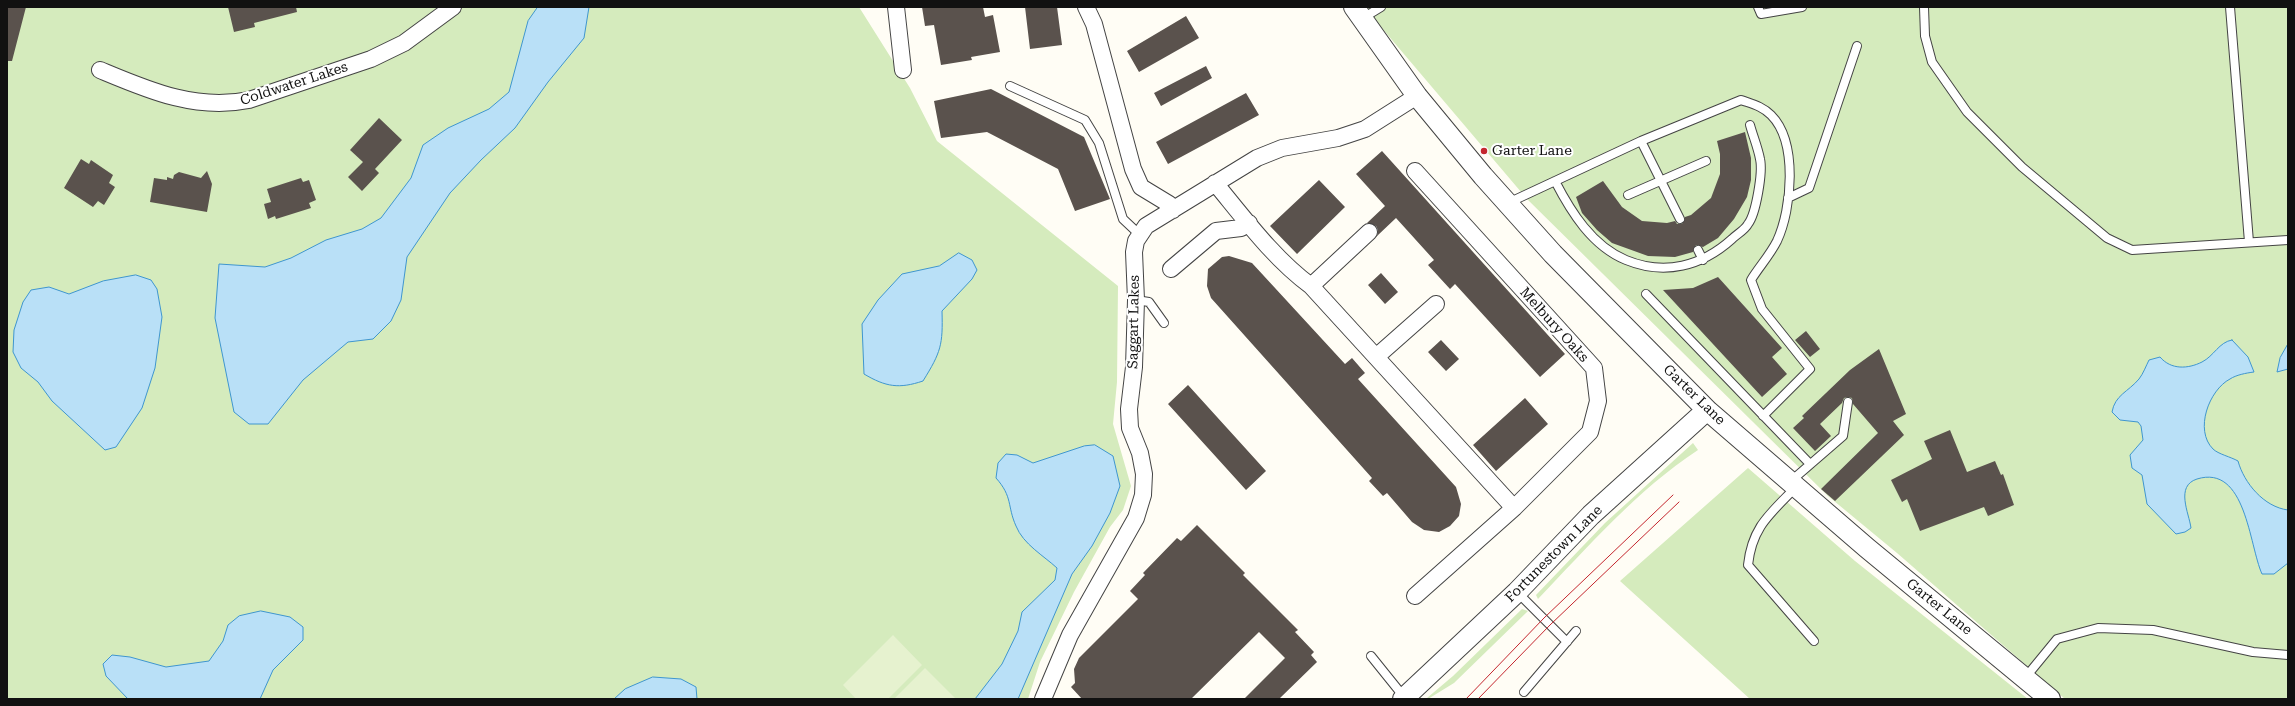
<!DOCTYPE html>
<style>
body{margin:0}
#map{position:relative;width:2295px;height:706px;overflow:hidden;background:#fffdf5;font-family:"Roboto Serif",serif}
canvas{display:block}
.frame{position:absolute;inset:0;border:8px solid #111;pointer-events:none}
</style>
<div id="map">
<canvas width="2295" height="706"></canvas>
<div class="frame"></div>
</div>
<script>
const ctx = document.querySelector('canvas').getContext('2d');
ctx.lineJoin = 'round';
function fill(path, color) { ctx.fillStyle = color; ctx.fill(path, 'evenodd'); }
function strokePath(path, color, width, dash) { ctx.strokeStyle = color; ctx.lineWidth = width; ctx.lineCap = dash ? 'butt' : 'round'; ctx.setLineDash(dash || []); ctx.stroke(path); }
function label(font, color, halo, rows, align = 'center') {
  ctx.font = font + ' "Roboto Serif",serif'; ctx.lineWidth = 4; ctx.setLineDash([]); ctx.textBaseline = 'middle'; ctx.strokeStyle = halo; ctx.fillStyle = color; for (const [text, x, y, turn = 0] of rows) {
    ctx.save(); ctx.translate(x, y); ctx.rotate((+turn || 0) * Math.PI / 180); ctx.textAlign = isNaN(turn) ? turn : align; if (halo) ctx.strokeText(text, 0, 0); ctx.fillText(text, 0, 0); ctx.restore();
  }
}
fill(new Path2D(`
 M7 7H859L910 88 937 141 1118 286 1117 382 1113 424 1131 486 1123 510 1110 527 1074 592 1040 662 1028 699H7Z
 M1364 7H2288V699H2065L1897 553 1828 496 1527 199Z
 M1693 443 1698 450C1637 490 1588 547 1538 599L1536 595 1605 523Z
 M1748 468 1855 561 2028 699H1750L1620 581Z
 M1522 609 1528 611 1454 683 1428 699 1427 698 1453 676Z`), '#d5ebbd');
fill(new Path2D(`
 M893 635 922 665 888 699H856L843 685Z
 M925 668 955 698 953 699H894Z`), '#e6f2cf');
const water = new Path2D(`
 M538 7H589L584 38 548 82 515 128 481 160 450 193 407 257 401 300 391 321 373 339 348 342 303 380 268 424H249L234 412 215 318 219 264 265 267 291 258 326 240 362 229 381 218 411 178 423 145 448 128 489 109 509 92 528 21Z
 M959 253 972 260 977 270 972 279 942 311C943 345 941 352 923 381 899 389 886 387 864 374L862 324 878 300 902 274 939 266Z
 M136 275 151 280 157 289 162 317 155 368 142 408 116 447 105 450 52 401 38 382 21 368 13 352 14 330 23 302 31 290 49 287 69 294 103 281Z
 M2232 340 2248 357 2254 372C2246 373 2236 375 2230 379 2209 390 2194 430 2213 449 2218 454 2231 457 2238 461 2244 483 2264 507 2288 510V563L2274 574H2262C2249 545 2246 464 2197 479 2175 486 2189 513 2191 528L2185 532 2176 534 2147 504 2142 475 2132 468 2130 455 2143 440 2141 426 2138 422 2120 420 2112 412C2115 395 2128 392 2139 379 2143 374 2146 366 2149 360L2160 357C2171 370 2188 369 2202 362 2214 356 2219 342 2232 340Z
 M2288 344V369L2277 372 2280 358Z
 M1095 445 1113 456 1120 486 1110 513 1092 546 1072 574 1018 699H975L1002 664 1018 631 1022 612 1055 580 1057 568C1044 556 1023 544 1016 526 1007 506 1013 497 996 478L998 463 1006 454 1017 455 1033 463 1084 446Z
 M261 611 290 617 303 627V640L273 670 260 699H128L106 676 103 664 112 655 130 657 166 667 209 661 223 641 228 625 239 616Z
 M653 677 681 679 696 687 697 699H614L625 689Z`);
fill(water, '#b9e0f7');
strokePath(water, '#3f96cf', 1);
fill(new Path2D(`
 M7 7H26L12 61H7Z
 M228 7H296L297 12 254 23 255 27 234 32Z
 M922 7H983L985 17 993 15 1000 52 971 57 972 60 941 65 934 25 925 26Z
 M1025 7H1057L1062 45 1030 49Z
 M1186 16 1199 38 1139 72 1127 51Z
 M1206 66 1212 78 1161 106 1154 93Z
 M991 89 1084 137 1110 199 1075 211 1058 169 987 132 941 138 934 101Z
 M1246 93 1259 115 1168 164 1156 142Z
 M379 118 402 140 375 169 379 173 362 191 348 177 363 162 350 150Z
 M1745 132 1751 158V180L1747 197 1734 219 1718 238 1703 247 1696 245 1693 252 1675 257 1648 256 1612 243 1597 230 1582 213 1576 197 1603 181 1622 207 1642 221 1667 223 1675 221 1677 224H1682L1685 217 1691 215 1711 198 1720 174V154L1717 141Z
 M1382 151 1565 354 1540 377 1455 284 1450 289 1428 265 1434 260 1396 218 1377 236 1378 230 1376 226 1367 223 1385 206 1356 174Z
 M81 159 89 164 91 160 113 175 109 183 115 187 104 205 98 201 93 207 64 188Z
 M207 171 212 184 207 212 150 202 154 178 167 180V177L173 179 174 175 179 172 201 178Z
 M301 178 303 182 309 180 316 200 309 203 311 208 276 219 275 216 268 219 264 204 271 202 267 189Z
 M1319 180 1345 207 1297 254 1270 226Z
 M1229 256 1252 263 1345 364 1352 358 1365 373 1358 379 1456 487 1461 504 1459 516 1450 526 1439 532 1424 530 1412 522 1387 493 1383 496 1369 481 1372 478 1211 298 1207 286 1208 269 1222 257Z
 M1381 273 1398 292 1385 304 1368 285Z
 M1718 277 1782 348 1772 357 1787 374 1762 397 1663 290 1693 288Z
 M1806 331 1820 349 1810 357 1795 340Z
 M1441 340 1459 359 1446 371 1428 352Z
 M1879 349 1906 414 1893 421 1904 435 1835 501 1821 489 1878 433 1853 404 1852 398 1848 397 1844 398 1842 403 1820 424 1831 436 1815 451 1793 428 1804 418 1802 416 1850 370Z
 M1188 385 1266 471 1246 490 1168 404Z
 M1525 398 1548 424 1496 471 1473 445Z
 M1950 430 1967 472 1995 461 2001 475 2003 474 2014 505 1988 516 1984 507 1920 531 1907 499 1902 502 1891 480 1932 459 1924 441Z
 M1197 525 1245 573 1243 575 1298 630 1295 632 1314 652 1311 655 1317 662 1279 699H1244L1285 658 1259 632 1191 699H1082L1071 687 1075 683 1074 669 1079 658 1138 599 1130 591 1145 575 1143 573 1177 538 1181 541Z`), '#5a524d');
const service = new Path2D(`
 M1758 7 1761 14 1802 7
 M1924 7 1925 36 1932 62 1967 112 2022 167 2107 238 2132 250 2288 240
 M2230 7 2249 242
 M1363 18 1381 7
 M1010 86 1085 120 1099 143 1123 219 1140 235
 M1641 141 1680 219
 M1555 181C1571 212 1592 246 1626 260 1665 276 1702 266 1732 239 1737 234 1745 230 1748 224 1756 214 1763 172 1760 159 1758 148 1753 136 1750 125
 M1628 195 1706 161
 M1788 198 1809 188 1857 46
 M1508 203 1641 141 1741 100C1752 104 1762 106 1771 115 1798 142 1792 209 1777 241 1770 255 1759 267 1751 280L1762 309 1810 369 1763 416
 M1698 250 1703 260
 M1646 294 1810 464
 M1136 300 1149 302 1164 323
 M1791 481 1843 436 1848 402
 M1795 488C1770 514 1752 527 1748 565L1814 641
 M1517 592 1567 642
 M1371 656 1404 697
 M2025 678 2057 639 2098 628 2153 630 2253 652 2288 655
 M1524 692 1576 631`);
const minor = new Path2D(`
 M896 7 903 70
 M1086 7 1094 24 1133 169 1141 187 1169 204 1173 210
 M100 70C148 90 195 111 249 100L371 59 404 43 453 7
 M1415 171 1594 368 1598 401 1590 432 1514 508 1415 596
 M1215 183C1244 218 1274 259 1311 286L1514 508
 M1171 269 1216 231 1241 228 1249 223
 M1311 286 1369 232
 M1376 357 1436 304
 M1043 699 1070 635 1136 518 1143 495 1144 474 1140 453 1130 428 1129 409 1134 367 1136 300 1134 252 1136 241 1146 226 1257 158 1282 148 1338 138 1365 129 1417 96`);
const tertiary = new Path2D(`
 M1354 7 1417 96 1483 176 1553 254 1707 410 1867 548 2050 699
 M1403 699 1517 592 1591 515 1707 410`);
strokePath(service, '#444', 10);
strokePath(minor, '#444', 18);
strokePath(tertiary, '#444', 22);
strokePath(service, '#fff', 8);
strokePath(minor, '#fff', 16);
strokePath(tertiary, '#fff', 20);
strokePath(new Path2D(`
 M1466 699 1544 618 1673 495
 M1478 699 1550 625 1679 502`), '#c4262e', 1);
for (const [x, y, r, color] of [
 [1484,151,4,"#c4262e"]
]) { const dot = new Path2D(); dot.arc(x, y, r, 0, 2 * Math.PI); ctx.fillStyle = color; ctx.fill(dot); strokePath(dot, '#fff', 1.5); }
label('14px', '#111', '#fff', [
 ["Coldwater Lakes",294,84,-18],
 ["Saggart Lakes",1134,322,-89],
 ["Melbury Oaks",1554,325,48],
 ["Garter Lane",1694,395,44],
 ["Fortunestown Lane",1554,554,-45],
 ["Garter Lane",1939,607,39]
]);
label('14px', '#111', '#fff', [
 ["Garter Lane",1492,151]
], 'left');
</script>
